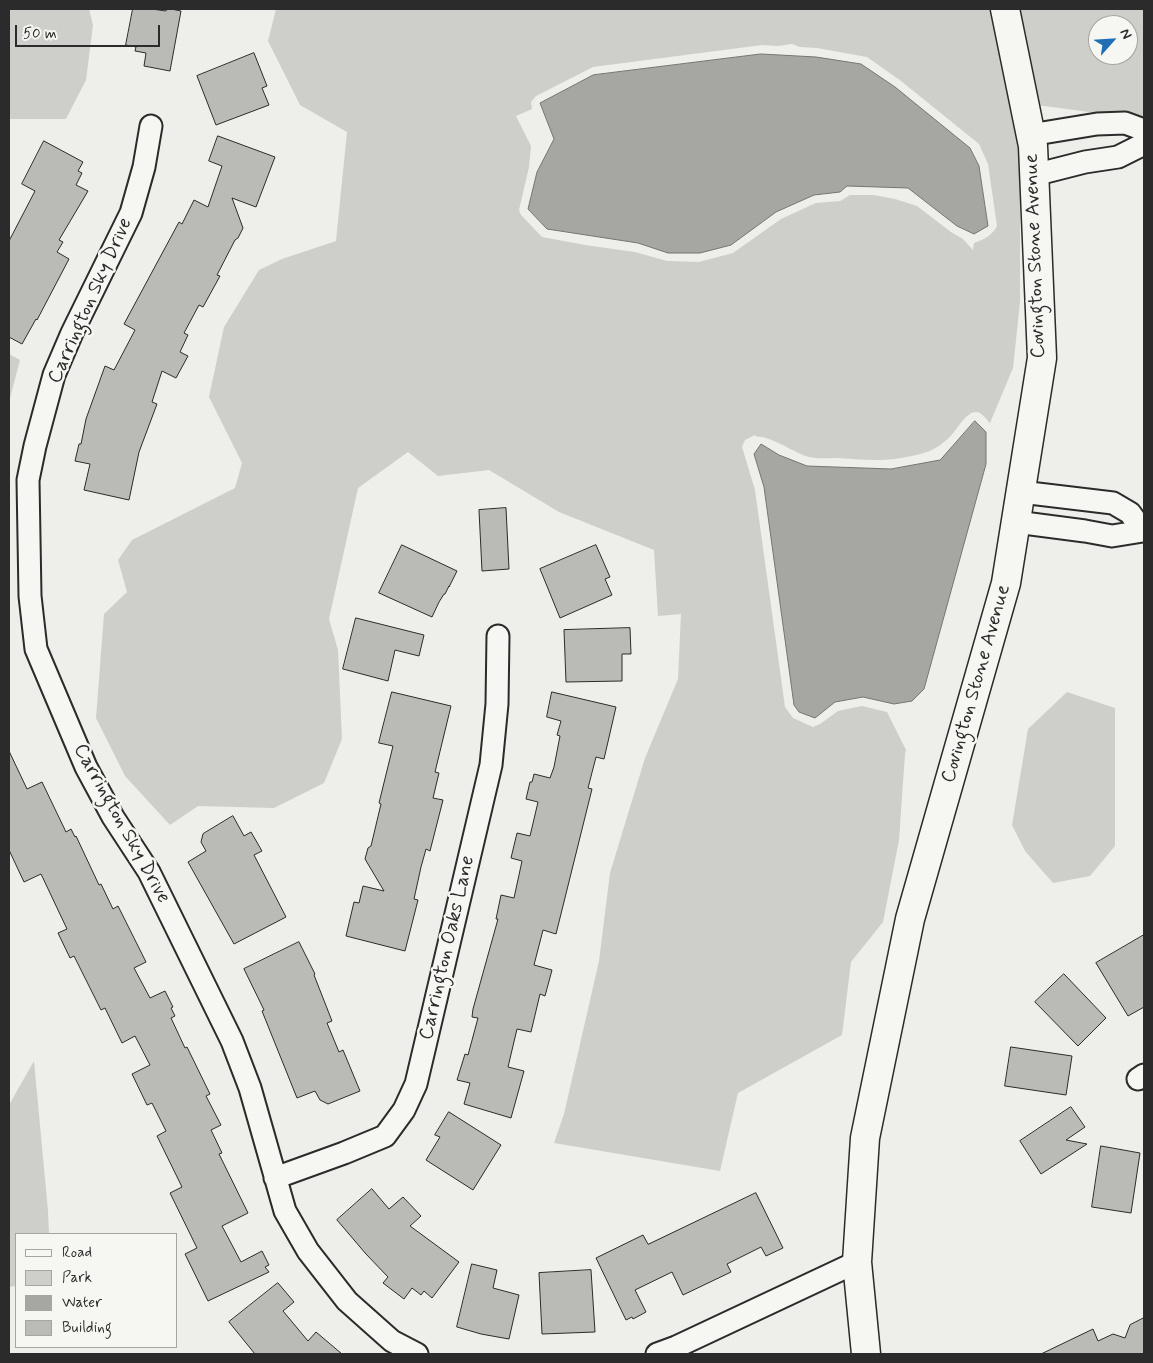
<!DOCTYPE html>
<style>
body{margin:0}
#map{position:relative;width:1153px;height:1363px;overflow:hidden;background:#eeeeea;font-family:Mynerve,sans-serif}
canvas{display:block}
.frame{position:absolute;inset:0;border:10px solid #2b2b2b;pointer-events:none}
.legend{position:absolute;left:15px;top:1233px;width:162px;height:115px;box-sizing:border-box;background:#f6f6f2;border:1px solid #a5a5a2;margin:0;padding:6px 9px;list-style:none;font-size:15px;color:#2b2b2b}
.legend li{display:flex;align-items:center;gap:10px;height:25px}
.legend b{width:25px;border:1px solid #a5a5a2}
.north{position:absolute;left:1088px;top:15px;width:50px;height:50px;box-sizing:border-box;background:#f6f6f2;border:1px solid #a5a5a2;border-radius:50%;rotate:64deg;font-size:14px;font-weight:700;line-height:20px;text-align:center;color:#2b2b2b}
.north::after{content:'';display:block;margin:auto;width:18px;height:22px;background:#1f6fb2;clip-path:polygon(50% 0,100% 100%,50% 72%,0 100%)}
.scale{position:absolute;left:15px;top:25px;width:145px;height:22px;box-sizing:border-box;border:2px solid #2b2b2b;border-top:0;padding-left:6px;font-size:15px;line-height:18px;white-space:nowrap;color:#2b2b2b;-webkit-text-stroke:4px #f6f6f2;paint-order:stroke}
</style>
<div id="map">
<canvas width="1153" height="1363"></canvas>
<div class="frame"></div>
<ul class="legend">
<li><b style="height:6px;background:#f6f6f2"></b>Road</li>
<li><b style="height:14px;background:#cececa"></b>Park</li>
<li><b style="height:14px;background:#a6a6a3"></b>Water</li>
<li><b style="height:14px;background:#babab7"></b>Building</li>
</ul>
<div class="north">N</div>
<div class="scale">50 m</div>
</div>
<script>
const ctx = document.querySelector('canvas').getContext('2d');
ctx.lineJoin = 'round';
function fill(path, color) { ctx.fillStyle = color; ctx.fill(path, 'evenodd'); }
function strokePath(path, color, width, dash) { ctx.strokeStyle = color; ctx.lineWidth = width; ctx.lineCap = dash ? 'butt' : 'round'; ctx.setLineDash(dash || []); ctx.stroke(path); }
function label(font, color, halo, rows, align = 'center') {
  ctx.font = font + ' Mynerve,sans-serif'; ctx.lineWidth = 5; ctx.setLineDash([]); ctx.textBaseline = 'middle'; ctx.strokeStyle = halo; ctx.fillStyle = color; for (const [text, x, y, turn = 0] of rows) {
    ctx.save(); ctx.translate(x, y); ctx.rotate((+turn || 0) * Math.PI / 180); ctx.textAlign = isNaN(turn) ? turn : align; if (halo) ctx.strokeText(text, 0, 0); ctx.fillText(text, 0, 0); ctx.restore();
  }
}
fill(new Path2D(`
 M9 9H89L93 25 86 80 66 119H9Z
 M276 9H993L1020 137V302L1013 368 990 423C986 419 982 412 976 412 967 412 959 426 954 432 938 451 924 454 901 458 880 462 857 459 836 458 828 458 817 459 809 457 797 454 767 434 757 437L755 435 745 440 742 447 755 490 785 707 793 718 813 727 820 724 838 711 862 706 887 712 906 750 905 754 899 840 883 922 851 962 842 1035 738 1093 720 1171 554 1143 564 1114 599 961 610 873 645 758 678 679 681 614 658 616 654 550 559 512 489 470 438 476 408 452 358 488 329 619 338 650 342 739 324 783 274 808 198 806 170 825 125 776 96 718 104 614 127 592 118 560 132 540 235 488 242 463 209 397 224 327 259 270 282 259 336 241 347 132 300 105 268 41ZM792 44 800 47 817 48 867 57 901 81 979 144 988 164 997 226C993 235 983 240 974 243L973 250 963 239 951 232 917 206 895 199 874 195H850L840 201 816 203 781 219 733 253 699 262 667 261 635 252 585 245 542 237 521 215 519 210 529 167 531 146 516 116 532 109 531 102 536 96 593 67 762 45 778 46Z
 M1016 9H1144V118L1125 113 1105 114 1036 105ZM1098 25H1128V55H1098Z
 M9 354 20 360 9 402Z
 M1067 692 1115 708V846L1090 876 1053 883 1025 851 1012 825 1028 729Z
 M34 1061 48 1211 49 1234H16V1286L9 1287V1105Z`), '#cececa');
const water = new Path2D(`
 M761 54 816 57 861 64 895 87 970 148 979 166 988 226 974 234 957 226 908 188 847 186 840 192 814 195 776 212 731 245 700 253H668L638 243 547 229 528 209 537 172 554 139 540 103 593 75Z
 M975 421 986 432V464L924 689 912 701 894 704 863 697 835 702 815 718 799 712 794 705 764 487 754 454 761 444 779 455 807 466 891 469 940 460Z`);
fill(water, '#a6a6a3');
strokePath(water, '#757573', 1);
const building = new Path2D(`
 M133 9H152L166 11 167 9H171L181 11 170 71 144 66 146 53 135 51 136 47 126 45Z
 M254 53 267 86 262 88 269 105 216 125 197 76Z
 M218 136 275 157 256 207 232 198 243 228 238 238 235 240 217 275 220 276 203 307 199 305 184 333 188 335 180 352 188 356 176 378 162 371 152 402 157 404 139 452 129 500 84 490 90 464 75 461 79 444H81L86 419 105 366 114 370 135 330 124 324 179 222 182 224 194 200 208 207 222 166 209 161Z
 M44 141 83 162 78 171 82 173 76 185 88 191 59 240 63 242 57 252 69 259 37 320 36 319 22 344 9 337V241L35 191 22 184Z
 M506 508 509 569 482 571 479 510Z
 M402 545 457 571 449 587V586L445 594H444L439 602 432 617 379 593Z
 M596 545 610 577 605 579 612 595 560 618 540 569Z
 M356 618 424 635 419 656 395 650 388 681 343 669Z
 M630 628 631 654H622V681L566 682 564 630Z
 M392 692 451 706 435 772 439 773 433 798 443 800 430 851 426 849 421 867 414 899 418 900 405 951 346 936 354 902 359 903 363 886 384 891 365 859 368 848 371 846 381 804 379 803 393 746 379 743Z
 M552 692 616 707 604 759 596 757 588 788 592 789 556 934 543 930 534 965 552 970 545 996 540 994 531 1032 517 1029 508 1067 524 1071 511 1118 464 1104 470 1083 457 1080 465 1054 468 1055 478 1018 472 1017 473 1009 498 919H496L501 895 514 898 522 861 511 858 517 833 530 836 538 802 526 799 530 782H532L534 774 550 778 554 767 560 736 557 735 561 721 547 717Z
 M9 751 27 789 42 782 66 832 71 829 75 837 76 836 99 885 101 884 113 909 118 906 146 962 134 968 150 998 165 991 173 1007 171 1008 175 1016 171 1018 185 1048 187 1047 210 1094 206 1096 221 1125 211 1130 222 1153 219 1154 248 1213 222 1226 241 1262 262 1251 269 1265 265 1267 269 1272 208 1301 185 1254 197 1248 170 1193 182 1187 157 1136 166 1131 152 1103 147 1105 132 1074 150 1065 135 1036 122 1043 105 1008 101 1010 74 956 70 958 58 933 67 929 41 874 24 882 9 850Z
 M233 816 244 836 251 832 262 851 254 855 286 917 234 944 188 862 206 851 201 842 203 834Z
 M1144 935V1007L1128 1016 1096 963Z
 M299 942 315 974 314 975 332 1021 327 1023 339 1052 343 1050 360 1091 328 1104 320 1100 315 1091 297 1098 262 1011 264 1010 244 969Z
 M1064 974 1106 1018 1078 1046 1035 1002Z
 M1011 1047 1072 1056 1066 1095 1005 1086Z
 M1071 1107 1085 1127 1066 1140 1087 1144 1041 1174 1020 1141Z
 M449 1112 501 1145 473 1190 426 1160 440 1137 435 1135Z
 M1101 1146 1140 1153 1131 1213 1092 1207Z
 M372 1189 389 1209 403 1197 421 1216 410 1226 459 1262 432 1298 424 1291 421 1295 412 1288 404 1299 383 1283 388 1277 366 1254 337 1220Z
 M756 1193 783 1248 766 1256 761 1247 727 1264 731 1272 683 1295 672 1272 635 1290 646 1312 633 1319 632 1317 626 1320 596 1258 643 1235 648 1244Z
 M472 1264 497 1270 493 1288 519 1295 509 1339 481 1334 457 1327Z
 M591 1270 595 1332 542 1334 539 1273Z
 M278 1283 294 1302 283 1311 308 1341 316 1332 342 1354H255L229 1322Z
 M1144 1318V1354H1041L1093 1329 1098 1341 1113 1334 1125 1338 1130 1325Z`);
fill(building, '#babab7');
strokePath(building, '#2b2b2b', 1);
const street = new Path2D(`
 M151 126 144 167 131 213 72 333 54 375 35 446 28 480 30 596 36 649 86 767 113 817 149 872 232 1041 250 1088 285 1211 308 1251 347 1301 392 1341 417 1354
 M1030 135 1097 124 1125 123 1144 130
 M1034 175 1085 162 1118 157 1144 144
 M1016 522 1085 531 1112 536 1143 531 1130 513 1113 503 1021 492
 M1138 1079 1144 1075
 M275 1178 344 1153 385 1136 404 1110 416 1084 491 765 497 704 498 636
 M657 1354 676 1347 857 1262`);
const secondary = new Path2D(`
 M866 1354 857 1262 865 1138 910 919 1006 583 1042 358 1033 146 1005 9`);
strokePath(street, '#2b2b2b', 25);
strokePath(secondary, '#2b2b2b', 31);
strokePath(street, '#f6f6f2', 21);
strokePath(secondary, '#f6f6f2', 28);
label('20px', '#2b2b2b', '#f6f6f2', [
 ["Covington Stone Avenue",1036,256,-92],
 ["Carrington Sky Drive",91,301,-66],
 ["Covington Stone Avenue",977,684,-74],
 ["Carrington Sky Drive",121,824,61],
 ["Carrington Oaks Lane",448,948,-77]
]);
</script>
